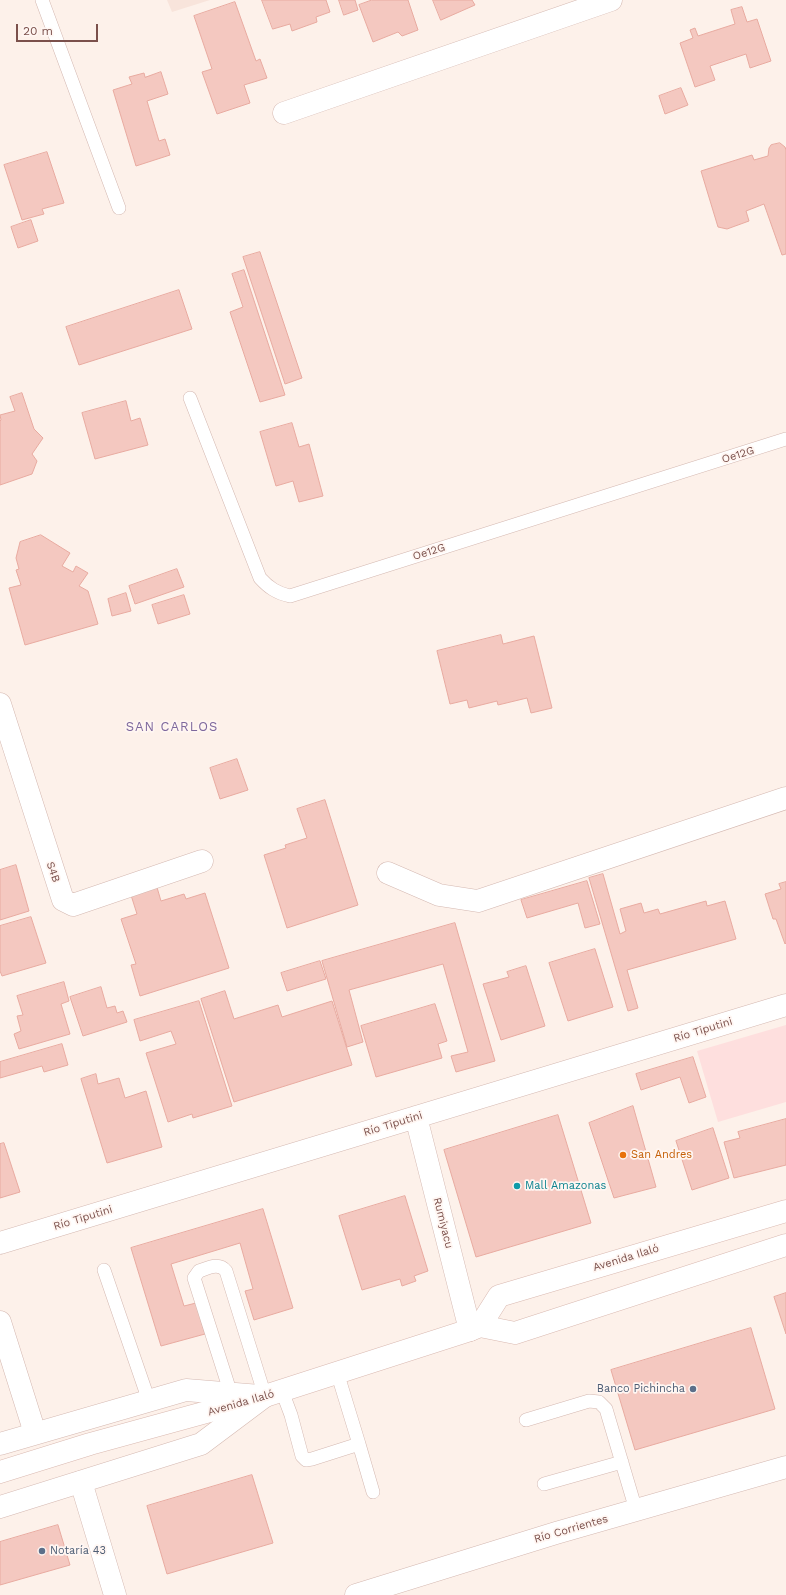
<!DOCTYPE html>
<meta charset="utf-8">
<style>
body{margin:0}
#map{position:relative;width:786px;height:1595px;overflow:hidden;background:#fdf1ea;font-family:"Work Sans",sans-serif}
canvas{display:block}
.scale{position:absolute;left:16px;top:24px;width:82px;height:18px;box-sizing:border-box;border:2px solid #7b504b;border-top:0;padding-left:5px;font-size:12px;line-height:14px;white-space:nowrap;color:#7b504b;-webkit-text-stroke:3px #fff6f2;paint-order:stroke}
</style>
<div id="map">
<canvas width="786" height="1595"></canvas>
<div class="scale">20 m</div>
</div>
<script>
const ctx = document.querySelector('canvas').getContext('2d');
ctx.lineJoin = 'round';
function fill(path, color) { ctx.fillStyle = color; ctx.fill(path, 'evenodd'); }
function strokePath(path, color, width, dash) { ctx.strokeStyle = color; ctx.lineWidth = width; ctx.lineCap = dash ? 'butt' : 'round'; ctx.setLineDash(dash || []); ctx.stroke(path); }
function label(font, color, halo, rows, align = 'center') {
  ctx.font = font + ' "Work Sans",sans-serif'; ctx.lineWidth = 3.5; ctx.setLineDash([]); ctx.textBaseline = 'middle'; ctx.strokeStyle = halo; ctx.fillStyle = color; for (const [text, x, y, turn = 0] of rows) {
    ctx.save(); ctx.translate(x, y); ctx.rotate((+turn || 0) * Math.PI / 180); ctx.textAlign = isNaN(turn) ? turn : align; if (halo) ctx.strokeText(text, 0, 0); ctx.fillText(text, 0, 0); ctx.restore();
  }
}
fill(new Path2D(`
 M167 0H210L172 12Z`), '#f8e4db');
fill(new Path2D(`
 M786 1025V1102L718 1122 697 1051Z`), '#fedfde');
const building = new Path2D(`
 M262 0H326L330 12 316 17 317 22 292 31 290 24 273 29Z
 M339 0H355L358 10 344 15Z
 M372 0H408L418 30 402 36 398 32 373 42 359 5Z
 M433 0H472L475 5 441 20Z
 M235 2 256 61 260 59 267 78 244 85 250 103 217 114 202 72 212 69 194 16Z
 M742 7 747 22 757 19 771 61 750 68 746 54 710 66 715 80 695 87 680 43 693 38 690 30 695 28 698 36 735 24 731 10Z
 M161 72 168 94 147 101 159 141 165 139 170 155 136 166 113 90 132 84 129 77 144 73 145 77Z
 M681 88 688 105 665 114 659 96Z
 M780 143 785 147 786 150V254L782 255 764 204 746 211 749 221 727 229 718 227 701 171 752 155 754 160 768 156 769 148 771 145Z
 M47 152 64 203 42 209 44 214 22 220 4 165Z
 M31 220 38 241 18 248 11 227Z
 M260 252 302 378 285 384 243 257Z
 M244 270 285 395 260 402 230 312 243 307 232 274Z
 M179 290 192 329 79 365 66 327Z
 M22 393 34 429 43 438 32 454 37 461 32 474 0 485V421L1 420 0 415 15 411 10 397Z
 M126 401 131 421 140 418 148 445 95 459 82 413Z
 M292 423 299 447 309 444 323 496 299 502 293 481 276 486 260 432Z
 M41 535 70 553 62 566 73 572 76 566 88 573 79 586 88 591 98 624 25 645 9 588 21 585 16 570 19 569 16 558 20 542Z
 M177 569 184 587 135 604 129 586Z
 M126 593 131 611 112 616 108 599Z
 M184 595 190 614 158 624 152 605Z
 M501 635 503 644 534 636 552 708 531 713 527 698 498 705 497 701 469 708 467 700 450 704 437 651Z
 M237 759 248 790 220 799 210 768Z
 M325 800 358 905 287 928 264 855 286 848 285 845 307 838 297 809Z
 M16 865 29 911 0 920V870Z
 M603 874 620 934 626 931 620 909 641 903 644 913 658 909 660 914 706 901 707 906 725 901 736 939 627 970 638 1008 628 1011 589 878Z
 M587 881 600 924 585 928 578 903 527 918 521 900Z
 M786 882V943L785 944 776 919H773L765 894 781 889 779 884Z
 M156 884 161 901 184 894 186 899 205 893 229 968 140 996 131 965 136 964 121 919 137 914 130 892Z
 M31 917 46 963 2 976 0 971V926Z
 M455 923 495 1061 456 1072 451 1056 468 1052 443 964 349 990 363 1042 347 1047 322 961Z
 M595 949 613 1007 568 1021 549 963Z
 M320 961 326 979 287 991 281 973Z
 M526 966 545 1026 501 1040 483 984 509 977 507 972Z
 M64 982 69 1001 61 1004 70 1034 19 1049 14 1034 21 1031 17 1016 23 1015 17 996Z
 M101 987 107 1008 115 1006 117 1013 123 1011 127 1022 83 1036 70 997Z
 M225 991 234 1019 278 1005 282 1017 332 1001 352 1065 234 1102 201 999Z
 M199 1001 232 1106 193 1118 192 1114 168 1122 146 1053 176 1044 171 1031 140 1041 134 1020Z
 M435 1004 447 1041 438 1044 442 1058 376 1077 361 1026Z
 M62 1044 68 1065 44 1072 42 1066 0 1078V1062Z
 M693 1057 706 1097 689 1103 680 1077 641 1090 636 1074Z
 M96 1074 98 1084 119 1078 125 1098 146 1091 162 1147 107 1163 81 1079Z
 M633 1106 656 1187 614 1198 589 1123Z
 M558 1115 591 1223 476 1257 444 1150Z
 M786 1119V1165L734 1178 724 1142 740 1138 738 1132Z
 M713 1128 729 1178 692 1190 676 1141Z
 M4 1143 20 1192 0 1198V1144Z
 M405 1196 428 1271 414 1276 416 1281 402 1286 400 1279 362 1290 339 1216Z
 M263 1209 293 1308 254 1320 245 1291 253 1289 240 1243 171 1264 184 1306 196 1303 205 1334 161 1346 131 1248Z
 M786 1293V1334L774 1297Z
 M751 1328 775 1409 635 1450 611 1370Z
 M252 1475 273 1543 167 1574 147 1506Z
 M58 1525 70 1565 0 1585V1542Z`);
fill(building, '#f4c8c0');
strokePath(building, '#e8aaa0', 1);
const service = new Path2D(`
 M42 0 119 208
 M190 398 260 578C269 588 277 593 290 596L786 439
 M104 1270 149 1401
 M337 1372 359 1444
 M282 1391 291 1415 302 1456 306 1460 312 1459 359 1444 373 1492
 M231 1394 194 1278 199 1271C208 1268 219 1262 226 1271L265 1396
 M526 1420 589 1401 599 1402 606 1409 636 1510
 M544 1484 622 1462`);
const minor = new Path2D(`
 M284 113 611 0
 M0 704 63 900 73 905 202 861
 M388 873 439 895 478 901 786 798
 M416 1117 470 1330
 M0 1243 786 1005
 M0 1322 35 1433
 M81 1482 115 1595
 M356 1595 556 1533 786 1467`);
const tertiary = new Path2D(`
 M0 1444 186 1390 260 1396
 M0 1507 201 1444 265 1396`);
const secondary = new Path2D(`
 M480 1326 515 1333 786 1245
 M0 1472 90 1444 265 1396 470 1330 480 1326 499 1296 786 1211`);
strokePath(service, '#d4b8b1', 14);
strokePath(minor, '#d4b8b1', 23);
strokePath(tertiary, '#d4b8b1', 23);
strokePath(secondary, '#d9b9b1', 23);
strokePath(service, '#fff', 13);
strokePath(minor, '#fff', 22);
strokePath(tertiary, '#fff', 22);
strokePath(secondary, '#fff', 22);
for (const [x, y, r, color] of [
 [623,1155,4,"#e8710a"],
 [517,1186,4,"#0f9aa8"],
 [693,1389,4,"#5c6f8a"],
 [42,1551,4,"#5c6f8a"]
]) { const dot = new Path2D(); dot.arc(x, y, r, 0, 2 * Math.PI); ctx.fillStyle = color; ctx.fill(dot); strokePath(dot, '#fff6f2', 1.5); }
label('11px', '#7b504b', '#fff6f2', [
 ["Oe12G",738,455,-17],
 ["Oe12G",429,552,-17],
 ["S4B",53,872,71],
 ["Río Tiputini",703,1030,-17],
 ["Río Tiputini",393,1124,-17],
 ["Río Tiputini",83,1218,-17],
 ["Rumiyacu",443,1223,76],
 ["Avenida Ilaló",626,1258,-17],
 ["Avenida Ilaló",241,1403,-16],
 ["Río Corrientes",571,1529,-16]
]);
label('11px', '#c56008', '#fff6f2', [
 ["San Andres",631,1155]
], 'left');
label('11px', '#0d838f', '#fff6f2', [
 ["Mall Amazonas",525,1186]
], 'left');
label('11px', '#4e5e75', '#fff6f2', [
 ["Banco Pichincha",685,1389],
 ["Notaría 43",50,1551,"left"]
], 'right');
ctx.letterSpacing = '1px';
label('13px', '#7e689d', '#fff6f2', [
 ["SAN CARLOS",172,727]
]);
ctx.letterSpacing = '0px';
</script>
